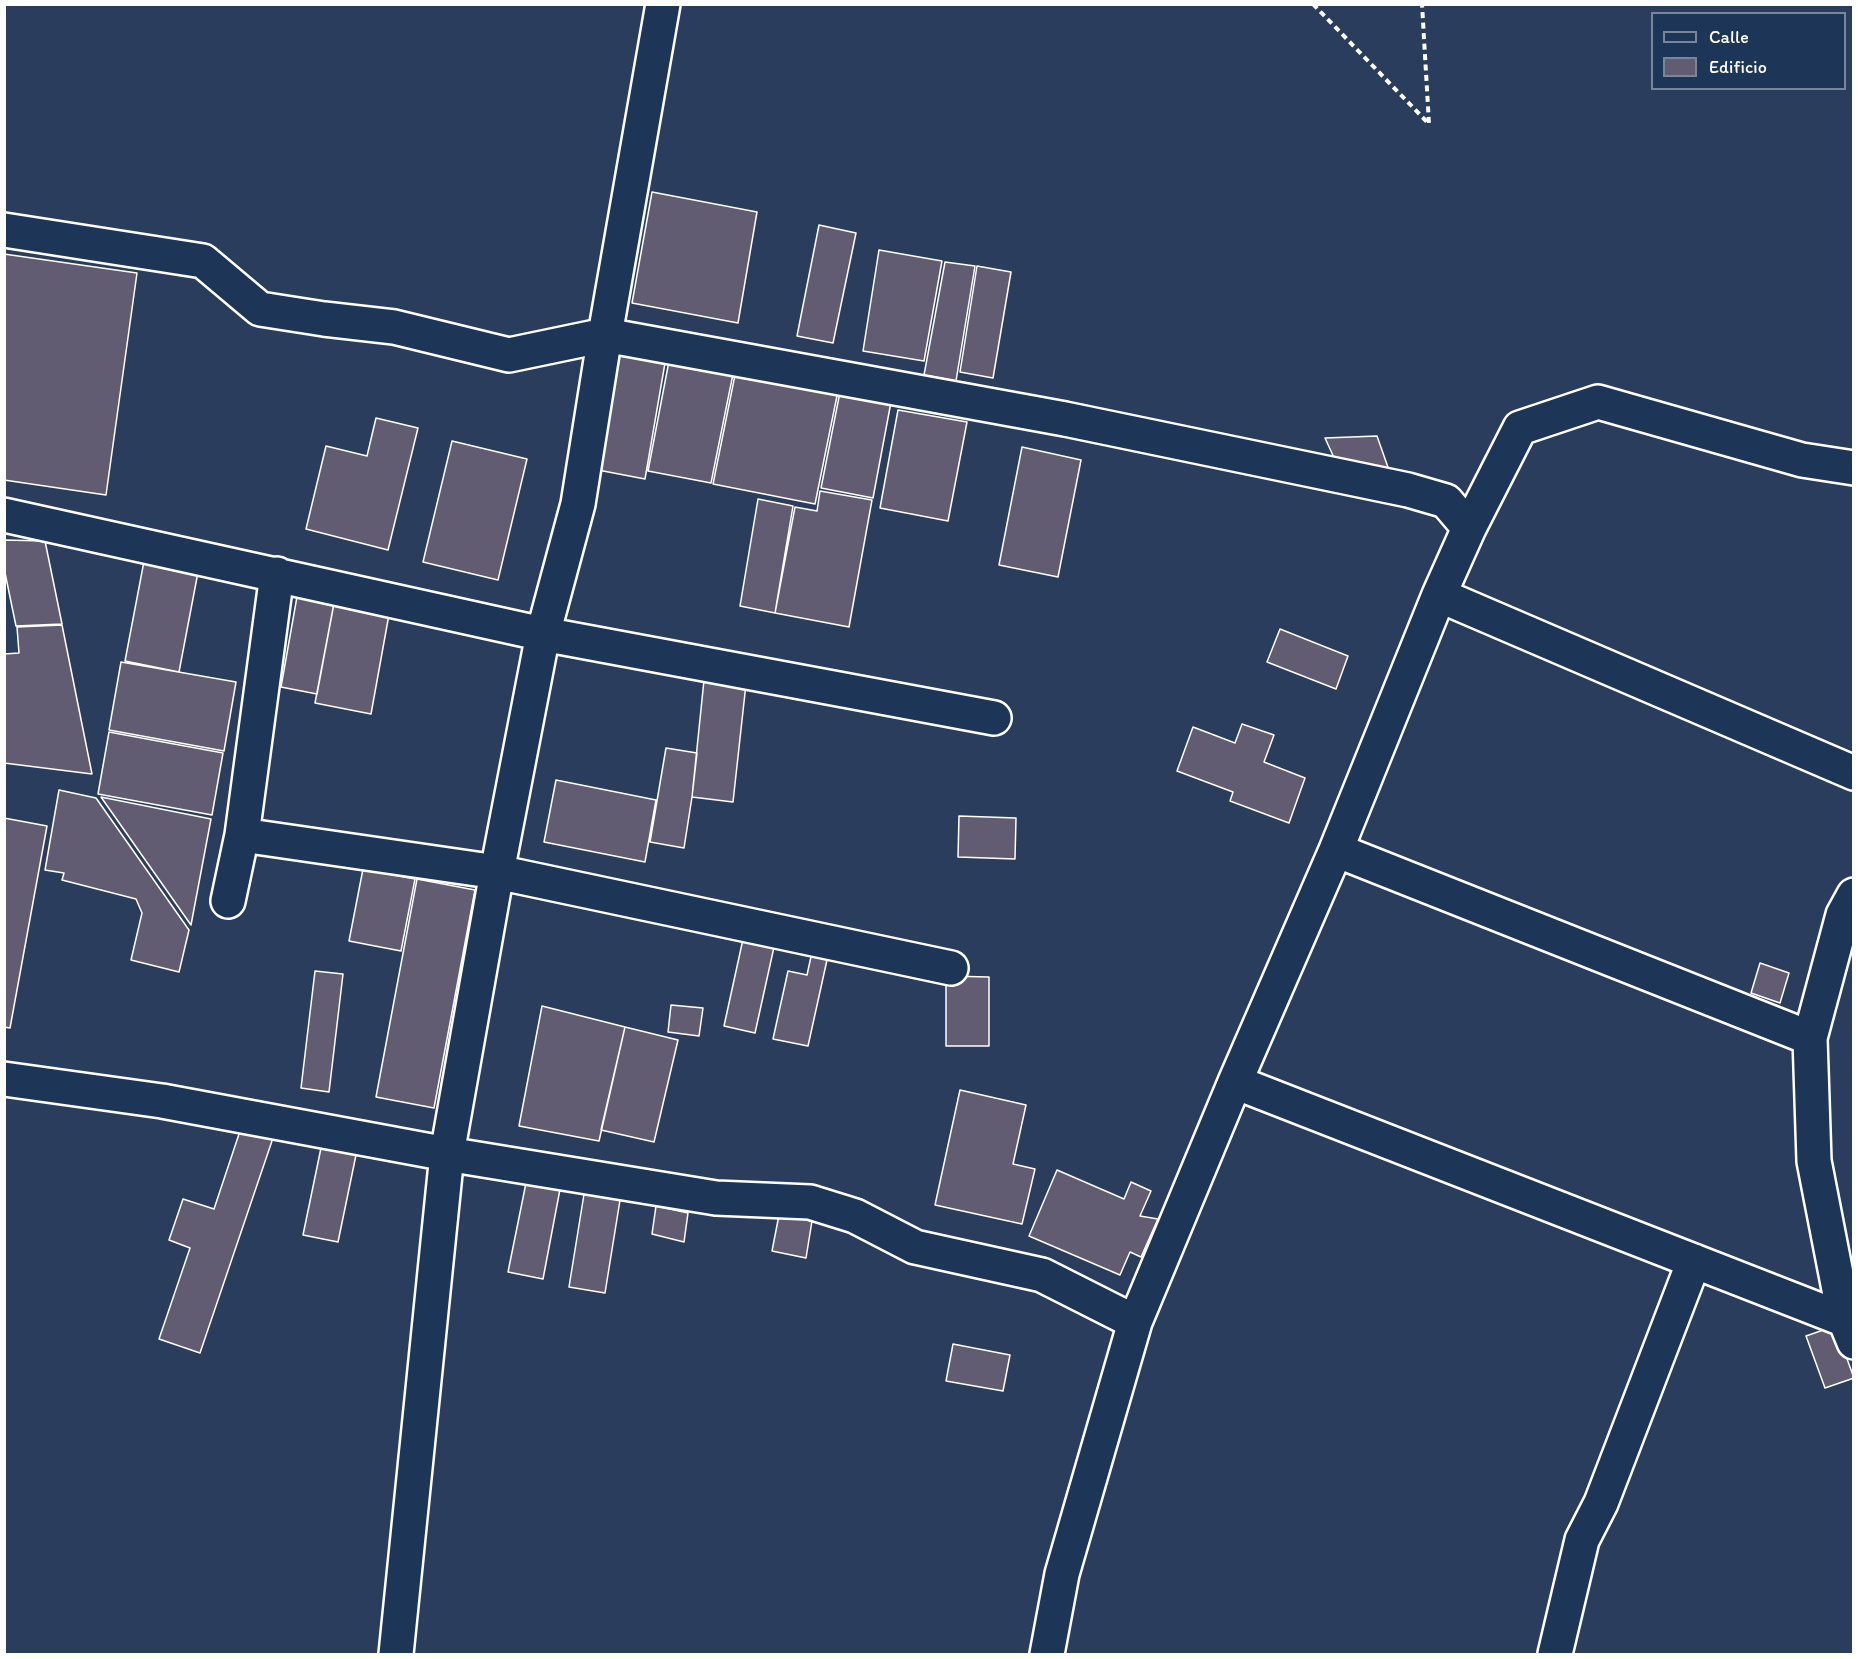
<!DOCTYPE html>
<style>
body{margin:0}
#map{position:relative;width:1858px;height:1659px;overflow:hidden;background:#2b3d5c;font-family:Itim,sans-serif}
canvas{display:block}
.frame{position:absolute;inset:0;border:6px solid #fff;pointer-events:none}
.legend{position:absolute;left:1651px;top:12px;width:195px;height:78px;box-sizing:border-box;background:#1d3557;border:2px solid #77869a;margin:0;padding:8px 10px;list-style:none;font-size:18px;color:#fff}
.legend li{display:flex;align-items:center;gap:12px;height:30px}
.legend b{width:30px;border:2px solid #77869a}
</style>
<div id="map">
<canvas width="1858" height="1659"></canvas>
<div class="frame"></div>
<ul class="legend">
<li><b style="height:8px;background:#1d3557"></b>Calle</li>
<li><b style="height:16px;background:#615c71"></b>Edificio</li>
</ul>
</div>
<script>
const ctx = document.querySelector('canvas').getContext('2d');
ctx.lineJoin = 'round';
function fill(path, color) { ctx.fillStyle = color; ctx.fill(path, 'evenodd'); }
function strokePath(path, color, width, dash) { ctx.strokeStyle = color; ctx.lineWidth = width; ctx.lineCap = dash ? 'butt' : 'round'; ctx.setLineDash(dash || []); ctx.stroke(path); }
const building = new Path2D(`
 M652 192 757 212 738 323 632 303Z
 M819 225 856 233 833 343 797 336Z
 M879 250 942 261 924 361 863 351Z
 M4 254 137 273 106 495 4 480Z
 M945 262 975 266 956 381 924 375Z
 M977 266 1011 272 993 378 960 372Z
 M618 354 665 363 645 479 598 470Z
 M669 361 733 374 711 483 648 471Z
 M736 370 838 391 815 504 713 484Z
 M840 392 891 402 873 498 821 488Z
 M898 410 967 422 948 521 880 508Z
 M376 418 418 428 388 550 306 529 326 446 367 456Z
 M1377 436 1390 473H1341L1325 438Z
 M452 441 527 459 498 580 423 562Z
 M1022 447 1081 460 1058 577 999 565Z
 M820 491 872 500 849 627 775 613 795 507 817 511Z
 M758 499 793 506 775 613 740 606Z
 M4 540 45 541 62 624 16 626 4 568Z
 M145 556 199 567 179 672 125 661Z
 M298 591 335 598 317 694 281 687Z
 M335 598 390 609 371 714 315 703Z
 M62 625 92 774 4 763V654L19 653 17 627Z
 M1280 629 1348 656 1336 689 1267 662Z
 M121 662 236 682 224 751 109 730Z
 M704 680 746 684 733 802 692 797Z
 M1242 724 1274 735 1264 762 1305 778 1289 823 1230 801 1233 792 1177 771 1193 727 1235 743Z
 M109 732 223 753 212 815 98 794Z
 M666 748 697 753 692 797 684 848 650 842Z
 M556 780 656 800 645 862 544 842Z
 M59 790 96 798 189 930 179 972 131 960 142 913 136 899 62 880 64 873 45 870Z
 M101 797 211 819 191 925Z
 M959 816 1016 818 1015 859 958 857Z
 M4 818 47 826 10 1028 4 1027Z
 M363 869 415 879 401 951 349 941Z
 M417 879 475 890 434 1108 376 1097Z
 M745 930 776 938 755 1033 724 1026Z
 M812 952 827 960 808 1046 773 1039 788 971 807 975Z
 M1760 963 1789 973 1780 1003 1751 993Z
 M315 971 343 974 329 1092 301 1088Z
 M946 976 989 977V1046H946Z
 M671 1005 703 1008 699 1036 668 1032Z
 M542 1006 625 1027 599 1141 519 1126Z
 M625 1027 678 1040 654 1142 601 1130Z
 M960 1090 1026 1105 1013 1164 1035 1169 1022 1224 935 1205Z
 M242 1125 274 1135 200 1353 159 1339 190 1248 169 1240 183 1199 214 1209Z
 M321 1148 356 1155 338 1242 303 1235Z
 M1057 1170 1124 1199 1131 1182 1151 1191 1140 1216 1158 1219 1141 1257 1130 1252 1120 1275 1029 1236Z
 M527 1178 561 1184 543 1279 508 1272Z
 M585 1188 621 1194 605 1293 569 1287Z
 M656 1206 688 1213 684 1242 652 1234Z
 M779 1215 812 1221 806 1258 772 1251Z
 M1835 1326 1854 1378 1825 1388 1806 1336Z
 M953 1344 1010 1355 1003 1391 946 1381Z`);
fill(building, '#615c71');
strokePath(building, '#fff', 1.5);
const minor = new Path2D(`
 M4 230 203 261 260 309 324 319 394 327 509 355 605 335 1065 419 1408 490 1446 501 1469 528
 M4 515 543 634 994 718
 M1439 595 1854 773
 M242 835 497 872 951 968
 M1336 850 1810 1038
 M1854 895 1843 915 1810 1038 1814 1161 1845 1320 1854 1342
 M228 901 242 835 277 574
 M4 1079 162 1101 447 1154 716 1198 810 1202 855 1216 915 1247 1042 1275 1135 1322
 M1235 1082 1845 1320
 M396 1654 447 1154 497 872 543 634 578 504 605 335 663 4
 M1047 1654 1062 1574 1135 1322 1235 1082 1336 850 1439 595 1469 528 1520 428 1598 402 1802 460 1854 468
 M1555 1654 1582 1540 1601 1503 1694 1261`);
strokePath(minor, '#fff', 38);
strokePath(new Path2D(`
 M1313 4 1429 124 1422 4`), '#fff', 4, [6, 4.5]);
strokePath(minor, '#1d3557', 33);
</script>
